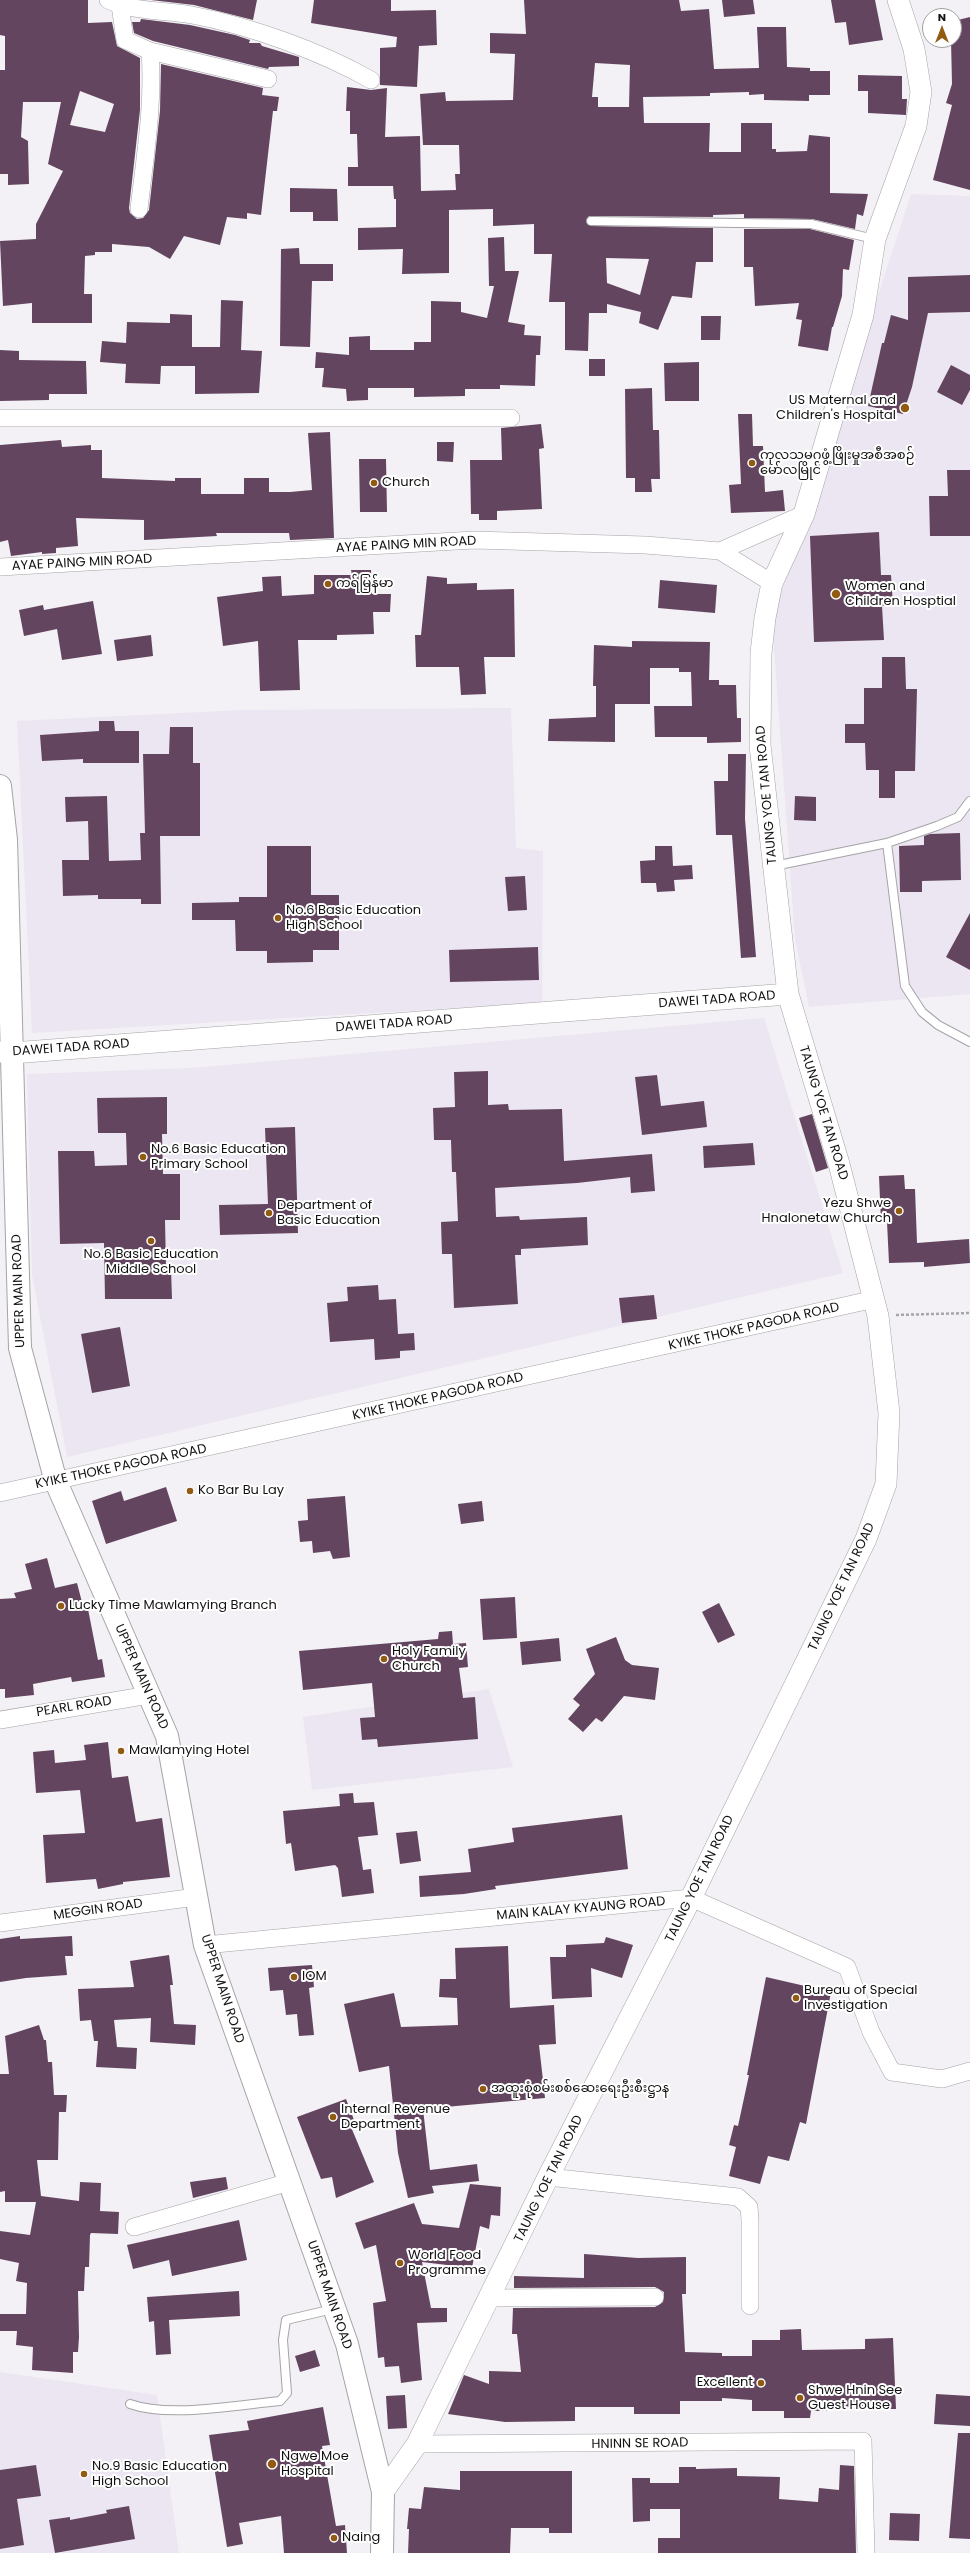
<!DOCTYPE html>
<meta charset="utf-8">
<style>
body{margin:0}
#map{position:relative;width:970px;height:2553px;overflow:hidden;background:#f3f1f5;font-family:Poppins,sans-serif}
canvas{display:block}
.north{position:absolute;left:922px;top:8px;width:40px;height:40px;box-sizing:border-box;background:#fff;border:1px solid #a0a0a0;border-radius:50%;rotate:0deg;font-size:11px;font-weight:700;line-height:16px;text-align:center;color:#121112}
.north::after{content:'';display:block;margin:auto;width:14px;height:18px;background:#915c11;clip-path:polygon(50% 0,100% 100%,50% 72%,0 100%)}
</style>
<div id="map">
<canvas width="970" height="2553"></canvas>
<div class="north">N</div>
</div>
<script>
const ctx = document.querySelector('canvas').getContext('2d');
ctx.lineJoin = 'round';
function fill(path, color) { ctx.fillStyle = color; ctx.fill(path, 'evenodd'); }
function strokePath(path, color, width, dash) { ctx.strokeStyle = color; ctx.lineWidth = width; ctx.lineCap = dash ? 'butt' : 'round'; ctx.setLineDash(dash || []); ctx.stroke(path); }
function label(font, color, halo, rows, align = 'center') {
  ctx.font = font + ' Poppins,"Noto Sans Myanmar",sans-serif'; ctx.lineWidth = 4; ctx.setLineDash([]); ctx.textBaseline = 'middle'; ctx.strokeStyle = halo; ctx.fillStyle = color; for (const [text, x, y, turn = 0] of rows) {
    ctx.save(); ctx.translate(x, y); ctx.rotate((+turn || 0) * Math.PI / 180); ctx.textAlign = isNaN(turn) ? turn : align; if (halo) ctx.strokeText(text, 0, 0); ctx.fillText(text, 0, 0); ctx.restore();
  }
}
fill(new Path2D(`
 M911 194 970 196V994L809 1007 795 939 772 620Z
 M511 708 516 848 543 851 542 1003 32 1033 17 721 243 710Z
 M764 1018 843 1273 67 1457 32 1275 27 1074 191 1068Z
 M489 1689 513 1767 312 1790 303 1717Z
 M0 2372 157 2395 179 2553H0Z`), '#ebe6f1');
fill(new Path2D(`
 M0 0H88V23L112 22 117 46 140 58V110L129 208 130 213 137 219 143 218 149 210 160 111 161 64 263 88 262 95 279 97 277 111H273L261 215 247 213V219L227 217 220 245 184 236 170 259 149 247 112 244V252H95V255L85 256 84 294H92V323H32V303L3 306 0 241 36 239V224L63 171 48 164 61 102H23L21 137 28 141 29 184 8 185V174H0V70H5V36L0 35ZM80 91 114 104 105 132 70 125Z
 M151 0H257L253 20 194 5Z
 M314 0H391V11L436 10 437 45 419 46 417 87 380 85V48L396 47 397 37 311 23Z
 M524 0H679L681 11 709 9 714 69 759 68 757 27H786L787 67 810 68V71H830V95H809V101L764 100V94L749 95V92L710 93V96L643 97 644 123H710L709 152H741V123H772V149H776V152L807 151 809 135 830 137V193L868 194 863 216 857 214 855 229 812 219 744 218V214L713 215V217L589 216 586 221 591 226 713 228V262H696L692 298 672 296 658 330 639 323 641 312 607 304V313H589L588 351 565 350V302H549L552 254H534V224L493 226V209L449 210V273L402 274 403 249 358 250V228L396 227V199H394L393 186H348V167H358L357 134H350V111H346L347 87 371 90 387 88 385 137 420 136 421 191 456 190 455 174H460L459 145H423L420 94 445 92 446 101 513 100 515 54 490 53V33L526 34ZM595 63 630 65 629 107H598V97H592ZM606 258 649 259 640 295 607 283Z
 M722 0H753L755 14 724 17Z
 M831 0H875L883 40 849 45 846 22 835 23Z
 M970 17V190L933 180 952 105 946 103 952 84 951 40H954V21Z
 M141 19 190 25 235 35 250 40 249 43H260L262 46 299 57V66L269 67 268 69 153 41 134 33 132 22H140Z
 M858 75 902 76V99H907L906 115 868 113V91H858Z
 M290 188 337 189 338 221H313V212H290Z
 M744 229H810L854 240 849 270 843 269 842 296 833 327H832L828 351 798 346 802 320 796 319 799 303 755 306 753 267H744Z
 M504 237 505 271H519L508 322 525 325 524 335 541 336 540 355H536L535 386 500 385V389H465V396L414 397V388H368V400L347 401 346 389 322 387 324 368H315L316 352 349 355V337L370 336V350H414V342H431V301L461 302V312L487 318 494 286H489L488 238Z
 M299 248 300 264H333V281H312L310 347 280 346 281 249Z
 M970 275V312L928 313 912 387 903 414 868 406 882 343H884L891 315 908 320V277Z
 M221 300 243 301 241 350 262 351 259 393 195 394V366H161L160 384 125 383 126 364 100 362 102 341 126 343 127 322 170 323V314L192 315V347H220Z
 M701 316H721L720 340H701Z
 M0 350 19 351V360L86 361 87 394H49V400L0 401Z
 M589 359H605V376H589Z
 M699 362V401H665L664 363Z
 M951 365 970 375V390L962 405 937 392Z
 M652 388 653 430H659L660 479H651L652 492H635V478H626L625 389Z
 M738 414H752L753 446H763L765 492 783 490 785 511 731 513 729 485 741 484Z
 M541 424 544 448 539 449 542 509 497 511V520H479V514H471L470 460H502L501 428Z
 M330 432 334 538 290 540 289 533H216L217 536 144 540V520L76 518 78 546 56 548V553L42 554V552L11 556 8 540 0 542V445L61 440 62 447 91 445V450H102V478L175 481V478H201V494H244V478H269V492H290L312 490 308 433Z
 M437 442H454L453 462 437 461Z
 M359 459H386L387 512H360Z
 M947 470H970V536H930L929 496H948Z
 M879 532 881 575H891L893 605 882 606 884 640 814 642 810 536Z
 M351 570H371L372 594H391L390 612H373L374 634 337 635V640H298L300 690 260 691 258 641 223 646 217 597 263 591 262 577 281 576 282 596 314 594V575H352Z
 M427 576 447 578V584L477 583V590L514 589 515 657H484L486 694 461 695 459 667H416L415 635H421Z
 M660 580 717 585 715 613 658 608Z
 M93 601 102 654 62 660 57 629 24 636 19 610 43 605 44 610Z
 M151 635 153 656 117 661 114 640Z
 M632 641 710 642 709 680H719V685H736L737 718H741V742L707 743V737H655L654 706H692L691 672H679V668H650V704H615V742L548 741 549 719 596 717V686H593L594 645 632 647Z
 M882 657H905L906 689H917L915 771H895V798H879V770H866L865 743H845V724H864V688H882Z
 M99 721H114L115 731H139V763H83V759L42 761 40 735 99 731Z
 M170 727H193V763H200V836H160L161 904H141V899H98V895L63 896 62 860H89L88 821 66 822 65 797 107 796 109 861 141 860 140 833H145L143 754H169Z
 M728 754H746L745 819 756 957 741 958 732 835H716L714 781H728Z
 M795 796 816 797V821L794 820Z
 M960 833 961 880 922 881V892H900L899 846 924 845V836L930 834Z
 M267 846H311V895H339V950H313V962L267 963V951H236L235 920H192V903L239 902V897H267Z
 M655 846H672L673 866 692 865 693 879 674 880 675 891 657 892 656 883H641L640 861 655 860Z
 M525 876 527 910 508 911 505 877Z
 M970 913V970L946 957Z
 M538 947 539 980 450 982 449 950Z
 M488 1071V1105L508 1104 509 1110 562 1109 564 1161 652 1154 655 1191 631 1193 630 1177 577 1183 495 1188 496 1217 519 1216 520 1220 587 1217 588 1245 521 1249V1255H515L518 1304 454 1308 452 1254H442L441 1222 458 1221 456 1172H452L451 1140H434L433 1108 455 1107 454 1072Z
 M657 1075 661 1106 704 1101 707 1127 642 1135 635 1077Z
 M167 1097V1134H162L163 1174H180V1220H165L166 1268H171L172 1299H105L104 1243 60 1244 58 1151H94L95 1166 127 1165 126 1133H98L97 1098Z
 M812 1114 828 1168 816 1172 799 1118Z
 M295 1127 298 1233 220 1235 219 1205 268 1204 265 1128Z
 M753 1143 755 1165 704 1168 703 1146Z
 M904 1175 905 1189H915L917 1243 969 1239 970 1263 924 1267V1262L889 1263 887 1222H881L879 1176Z
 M378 1285 379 1300 396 1299 398 1334 414 1333 415 1350 400 1351V1358L375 1360 374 1339 330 1342 327 1303 348 1301 347 1287Z
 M654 1295 657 1319 622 1323 619 1298Z
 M120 1327 130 1386 92 1393 81 1334Z
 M166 1487 177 1521 106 1544 92 1501 121 1491 124 1501Z
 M345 1496 350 1557 333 1559 330 1551 313 1553 312 1541 300 1542 298 1521 308 1520 307 1499Z
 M482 1501 484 1521 461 1524 458 1504Z
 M47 1558 55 1588 77 1583 84 1610 88 1609 98 1660 102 1659 105 1677 72 1682 71 1677 33 1684 34 1695 5 1698V1689H0V1599L16 1598 14 1593 32 1589 25 1564Z
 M515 1597 517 1638 483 1640 480 1599Z
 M719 1603 735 1635 718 1643 702 1612Z
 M452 1631 453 1644 466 1643 468 1667 459 1668 463 1698 475 1697 478 1739 378 1747 377 1739 362 1740 360 1718 375 1717 372 1683 303 1690 299 1651 438 1639 439 1632Z
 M616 1637 625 1660 632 1665 659 1668 655 1700 624 1696 602 1722 596 1718 583 1732 568 1719 580 1705 573 1699 595 1674 586 1649Z
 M559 1638 561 1661 522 1665 520 1642Z
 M108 1742 112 1778 128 1776 136 1822 162 1818 170 1877 123 1882V1884L98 1889 96 1879 46 1883 43 1835 85 1833 80 1790 36 1793 33 1752 54 1750 55 1763 86 1760 84 1745Z
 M353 1793 354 1803 374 1802 378 1835 358 1837 363 1870 371 1869 374 1893 342 1897 338 1868 335 1865 295 1871 291 1843 286 1844 283 1811 340 1806 339 1794Z
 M622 1815 628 1869 495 1886 496 1889 464 1894 420 1897 419 1876 471 1872 468 1849 514 1842 512 1828Z
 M417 1831 421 1861 400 1864 396 1833Z
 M20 1936V1939L72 1936 73 1956H65L67 1975 26 1978 0 1982V1939Z
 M606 1937 633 1945 622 1978 591 1968 592 1997 552 1999 550 1957H566V1945L604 1943Z
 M508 1946 510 2008 554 2005 556 2044 539 2045 545 2098 423 2109 430 2170 477 2164 479 2181 432 2186 434 2193 408 2198 398 2153 389 2066 359 2072 344 2004 394 1993 401 2027 458 2025 457 1998 439 1997 440 1979H456L455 1948Z
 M169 1955 173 1985H170L174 2024 196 2025 195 2045 150 2042 151 2018 114 2020 117 2047 137 2048 136 2069 96 2067 98 2041H94L91 2020 80 2021 78 1989 134 1987 130 1961Z
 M312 1965 314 1987 309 1988 314 2035 299 2036 297 2014 286 2015 283 1990 270 1991 268 1968Z
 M766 1977 831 1992 806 2124 800 2122 789 2161 768 2156 760 2184 729 2176 736 2147 729 2145 734 2125 738 2126 749 2075H747Z
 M39 2025 44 2040H46L48 2062H52L54 2095H67L66 2112H59L58 2160H37L41 2196 79 2201 80 2182 101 2183 100 2211 119 2212 118 2234 91 2233 90 2235 89 2267H85L84 2291H78L79 2337 78 2352H73V2373L32 2370 33 2347 16 2345 17 2331H0V2314H26L27 2283 16 2281 19 2263 0 2259V2231L30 2235 36 2202H5V2191L0 2192V2074H9L5 2036Z
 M346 2099 356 2125 351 2127 374 2182 336 2198 332 2177 321 2179 297 2117Z
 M226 2177 228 2189 193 2198 190 2182Z
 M470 2184 501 2187 500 2216 491 2215 489 2229 480 2226 472 2268 422 2262 431 2308H447V2322L417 2323 422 2380 401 2383 399 2366 385 2367 384 2357 378 2358 373 2303 386 2301 376 2245 364 2249 355 2223 414 2203 422 2224 459 2228Z
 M239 2220 247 2260 172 2276 169 2260 133 2269 127 2245Z
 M584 2254 638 2258 686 2257V2294H682L685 2352 722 2353V2356H752V2340H780V2330L801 2329 802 2350 865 2349V2339L893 2338 896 2409H873V2406L827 2407V2411H811L810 2418H784V2411H752V2400L722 2398V2401H680V2414H634V2407H575V2421L505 2422 448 2414 464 2375 489 2384V2371L521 2372 517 2334H512L513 2308 655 2307 663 2302 664 2292 655 2287 514 2288V2276L584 2278Z
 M239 2291 240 2316 169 2320 171 2354 156 2355 154 2321 149 2322 147 2297Z
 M315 2350 320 2366 300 2372 295 2356Z
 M936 2394 970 2396V2426L934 2424Z
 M405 2395 407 2428 388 2429 386 2396Z
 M323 2407 330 2445 322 2446 336 2526 345 2525 347 2553H284L281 2516 239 2523 243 2544 227 2547 209 2435 249 2430 247 2421Z
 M958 2433H970V2539L949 2538Z
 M36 2465 41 2496 17 2499 24 2545 0 2549V2470Z
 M840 2465 854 2466 856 2553H658V2538H680V2509H650V2521L633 2522 632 2478H650V2483H679V2467H696V2469L737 2468V2476L780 2477 779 2499 818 2502 819 2488 839 2490Z
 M460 2471H572V2533H549V2528H511L510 2553H408L409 2529H407L409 2508 421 2509 424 2487 460 2490Z
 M129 2506 135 2539 55 2553 49 2520 70 2517V2520L107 2513 106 2510Z
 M890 2513 920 2514 919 2541 889 2540Z`), '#644560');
const service = new Path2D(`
 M591 221 811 224 874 239
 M887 843 905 986 922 1012 938 1025 970 1042
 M774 866 887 843 937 826 958 817 970 801
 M130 2404C169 2418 237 2405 280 2401L287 2393 283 2340 286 2320 333 2309`);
const minor = new Path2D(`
 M108 0C133 12 165 10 192 15 250 26 320 51 371 80
 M120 5 125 40 150 51 268 79
 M139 209C145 156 154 104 150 51
 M0 418H511
 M720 551 772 583
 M0 567 474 540 645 545 720 551 804 514
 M0 1493 875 1299
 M0 1720 149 1695
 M0 1923 196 1897
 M205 1945 691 1898 847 1967 871 2032 892 2072 942 2079 970 2071
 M548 2177 738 2197 749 2207 750 2220V2306
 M134 2227 289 2182
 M490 2298 655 2297
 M417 2444 863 2441 866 2553`);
const tertiary = new Path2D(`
 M0 1052 12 1053 788 994
 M383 2492 417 2444 548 2177 691 1898 866 1539 886 1484 889 1413 878 1316 839 1164 788 994 760 745 761 653 765 618 772 583 804 514 863 315 875 239 916 126 921 92 914 49 898 0`);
const primary = new Path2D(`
 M0 786 6 840 20 1348 56 1482 167 1736 205 1945 347 2344 383 2492 382 2553`);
strokePath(service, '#a5a3a6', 10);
strokePath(minor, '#a5a3a6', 18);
strokePath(tertiary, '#a5a3a6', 22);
strokePath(primary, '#a5a3a6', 24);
strokePath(new Path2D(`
 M896 1315 970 1313`), '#a6a5a8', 2.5, [3, 2]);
strokePath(service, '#fff', 8);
strokePath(minor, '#fff', 17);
strokePath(tertiary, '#fff', 21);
strokePath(primary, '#fff', 22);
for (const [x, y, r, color] of [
 [905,408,5,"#915c11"],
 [752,463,4,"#915c11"],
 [374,483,4,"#915c11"],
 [328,584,4,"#915c11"],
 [836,594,5,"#915c11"],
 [278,918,4,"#915c11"],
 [143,1157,4,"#915c11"],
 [899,1211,4,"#915c11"],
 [269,1213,4,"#915c11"],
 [151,1241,4,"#915c11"],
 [190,1491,4,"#915c11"],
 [61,1606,4,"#915c11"],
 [384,1659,4,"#915c11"],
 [121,1751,4,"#915c11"],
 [294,1977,4,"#915c11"],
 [796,1998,4,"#915c11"],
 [483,2089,4,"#915c11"],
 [333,2117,4,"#915c11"],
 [400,2263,4,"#915c11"],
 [761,2383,4,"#915c11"],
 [800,2398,4,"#915c11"],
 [272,2464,5,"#915c11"],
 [84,2474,4,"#915c11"],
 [334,2538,4,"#915c11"]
]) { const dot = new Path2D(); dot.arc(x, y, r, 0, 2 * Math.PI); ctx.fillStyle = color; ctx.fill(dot); strokePath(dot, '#fff', 1.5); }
label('13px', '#121112', '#fff', [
 ["US Maternal and",896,401,"right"],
 ["Children's Hospital",896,416,"right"],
 ["ကုလသမဂ္ဂဖွံ့ဖြိုးမှုအစီအစဉ်",760,456],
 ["မော်လမြိုင်",760,471],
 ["Church",382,483],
 ["ကရ်မြန်မာ",336,584],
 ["Women and",845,587],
 ["Children Hosptial",845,602],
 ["No.6 Basic Education",286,911],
 ["High School",286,926],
 ["No.6 Basic Education",151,1150],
 ["Primary School",151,1165],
 ["Yezu Shwe",891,1204,"right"],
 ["Hnalonetaw Church",891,1219,"right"],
 ["Department of",277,1206],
 ["Basic Education",277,1221],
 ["No.6 Basic Education",151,1255,"center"],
 ["Middle School",151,1270,"center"],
 ["Ko Bar Bu Lay",198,1491],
 ["Lucky Time Mawlamying Branch",69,1606],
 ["Holy Family",392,1652],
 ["Church",392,1667],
 ["Mawlamying Hotel",129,1751],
 ["IOM",302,1977],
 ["Bureau of Special",804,1991],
 ["Investigation",804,2006],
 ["အထူးစုံစမ်းစစ်ဆေးရေးဦးစီးဋ္ဌာန",491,2089],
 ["Internal Revenue",341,2110],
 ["Department",341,2125],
 ["World Food",408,2256],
 ["Programme",408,2271],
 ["Excellent",753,2383,"right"],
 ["Shwe Hnin See",808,2391],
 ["Guest House",808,2406],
 ["Ngwe Moe",281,2457],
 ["Hospital",281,2472],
 ["No.9 Basic Education",92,2467],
 ["High School",92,2482],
 ["Naing",342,2538]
], 'left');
label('13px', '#121112', '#fff', [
 ["AYAE PAING MIN ROAD",406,545,-3],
 ["AYAE PAING MIN ROAD",82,563,-3],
 ["TAUNG YOE TAN ROAD",767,795,-95],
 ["DAWEI TADA ROAD",717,1000,-4],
 ["DAWEI TADA ROAD",394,1024,-4],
 ["DAWEI TADA ROAD",71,1048,-4],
 ["TAUNG YOE TAN ROAD",823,1113,73],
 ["UPPER MAIN ROAD",19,1291,-92],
 ["KYIKE THOKE PAGODA ROAD",754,1327,-13],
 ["KYIKE THOKE PAGODA ROAD",438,1397,-13],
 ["KYIKE THOKE PAGODA ROAD",121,1467,-12],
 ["TAUNG YOE TAN ROAD",842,1587,-65],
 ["UPPER MAIN ROAD",141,1677,66],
 ["PEARL ROAD",74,1707,-9],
 ["TAUNG YOE TAN ROAD",700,1879,-64],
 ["MAIN KALAY KYAUNG ROAD",581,1909,-5],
 ["MEGGIN ROAD",98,1910,-8],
 ["UPPER MAIN ROAD",222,1989,72],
 ["TAUNG YOE TAN ROAD",549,2179,-64],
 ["UPPER MAIN ROAD",329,2295,71],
 ["HNINN SE ROAD",640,2444,-1]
]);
</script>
